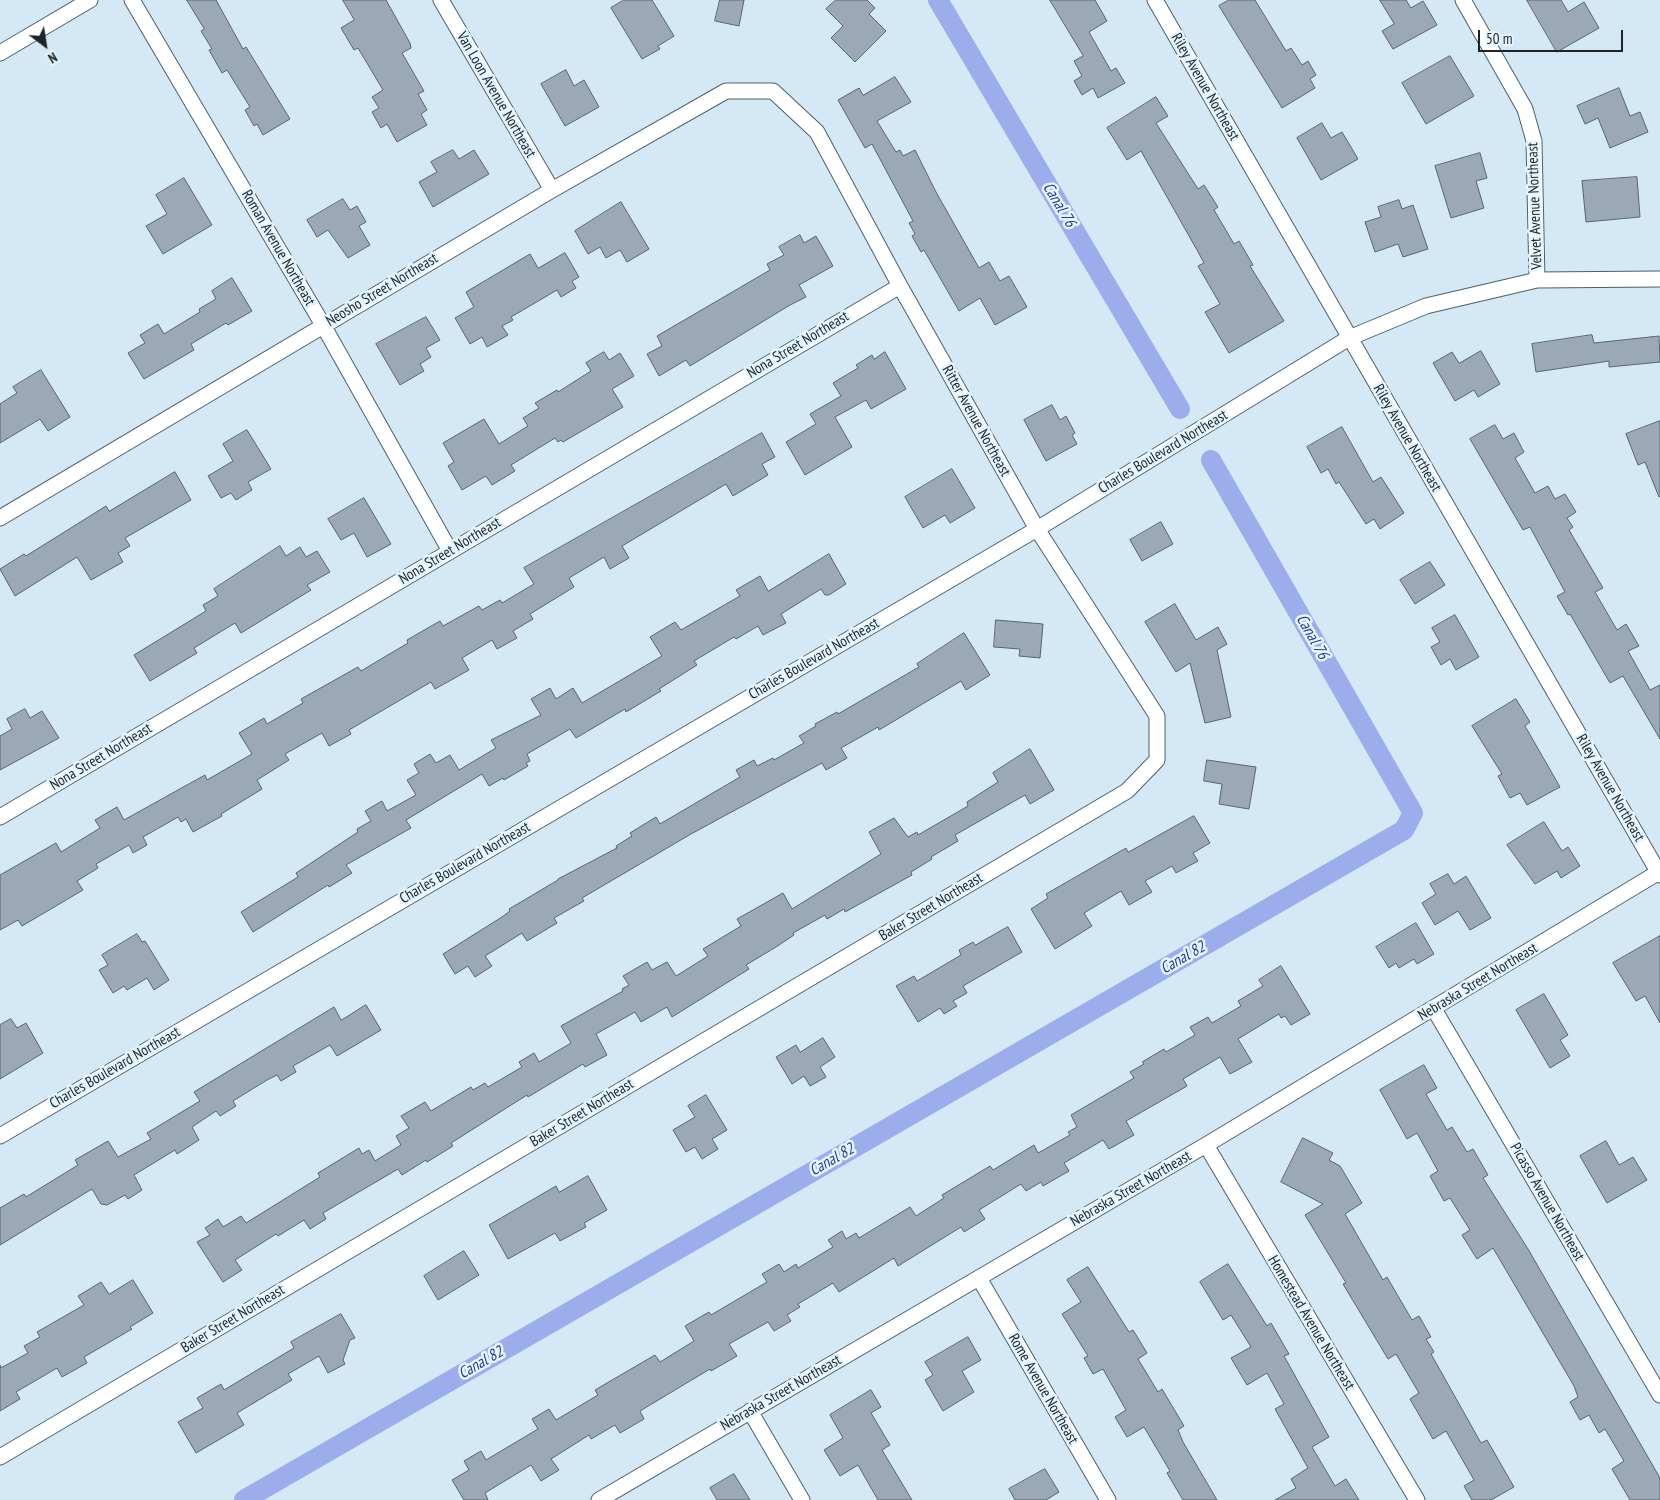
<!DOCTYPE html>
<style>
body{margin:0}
#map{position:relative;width:1660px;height:1500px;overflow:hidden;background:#d4e8f5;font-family:"PT Sans Narrow",sans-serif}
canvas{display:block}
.north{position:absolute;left:20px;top:20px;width:50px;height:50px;-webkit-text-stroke:4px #e4f5ff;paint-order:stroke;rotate:149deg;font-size:14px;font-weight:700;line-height:20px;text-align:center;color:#1c2428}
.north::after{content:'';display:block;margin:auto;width:18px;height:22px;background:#1c2428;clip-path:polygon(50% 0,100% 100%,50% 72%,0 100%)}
.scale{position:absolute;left:1478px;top:30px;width:145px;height:22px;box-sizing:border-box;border:2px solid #1c2428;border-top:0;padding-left:6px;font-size:15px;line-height:18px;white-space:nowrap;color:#1c2428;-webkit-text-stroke:4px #e4f5ff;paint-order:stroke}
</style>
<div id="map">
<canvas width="1660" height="1500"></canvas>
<div class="north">N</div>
<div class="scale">50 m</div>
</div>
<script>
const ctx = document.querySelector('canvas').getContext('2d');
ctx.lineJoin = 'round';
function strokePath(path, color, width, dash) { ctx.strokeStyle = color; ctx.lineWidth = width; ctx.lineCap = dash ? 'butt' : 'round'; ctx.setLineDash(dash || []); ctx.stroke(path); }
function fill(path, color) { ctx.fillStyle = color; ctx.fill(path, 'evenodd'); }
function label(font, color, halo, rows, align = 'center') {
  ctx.font = font + ' "PT Sans Narrow",sans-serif'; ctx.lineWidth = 5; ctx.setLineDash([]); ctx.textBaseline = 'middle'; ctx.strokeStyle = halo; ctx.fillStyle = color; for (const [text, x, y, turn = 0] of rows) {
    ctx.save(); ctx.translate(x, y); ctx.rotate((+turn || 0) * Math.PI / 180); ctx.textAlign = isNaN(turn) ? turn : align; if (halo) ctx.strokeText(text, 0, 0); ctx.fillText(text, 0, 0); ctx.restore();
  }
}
strokePath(new Path2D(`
 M938 0 1180 409
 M244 1500 1404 830 1413 813 1211 460`), '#9badeb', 20);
const building = new Path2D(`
 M187 0H216L243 49 246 47 290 119 263 135 257 124 254 126 245 110 250 107 227 70 222 73 209 50 212 49 201 31 204 29Z
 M343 0H386L410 43 411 48 402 53 424 91 418 94 427 110 421 114 427 125 397 142 387 124 381 128 372 112 379 108 372 97 383 90 358 48 354 50 341 28 354 20Z
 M624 0H652L674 36 658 46 660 49 642 59 611 8Z
 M720 0H744L739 26 715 21Z
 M836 0H867L875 8 869 14 886 31 855 62 831 38 843 26 826 9Z
 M1050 0H1095L1107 21 1089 32 1111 71 1116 68 1125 83 1098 98 1093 88 1082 95 1074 81 1082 76 1074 61 1083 56Z
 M1229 0H1255L1286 51 1291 48 1302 65 1308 61 1316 75 1310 79 1315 88 1282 108 1219 6Z
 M1380 0H1406L1411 8 1423 1 1437 25 1393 49 1382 31 1394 24Z
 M1527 0H1561L1568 12 1584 2 1599 28 1557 52Z
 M1450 56 1474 96 1426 124 1402 83Z
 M566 70 574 86 584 80 599 107 565 126 541 84Z
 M895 77 911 102 877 121 896 152 900 150 903 156 915 150 936 192 979 268 989 262 1000 281 1009 276 1027 307 995 325 980 298 959 311 924 250 921 252 912 236 915 234 909 223 913 221 872 144 865 148 838 100 859 88 863 95Z
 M1619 88 1630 116 1640 112 1648 132 1610 148 1598 118 1585 124 1577 106Z
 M1156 97 1168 116 1156 123 1198 189 1204 185 1218 207 1214 210 1234 244 1239 241 1253 265 1250 266 1284 321 1229 353 1205 312 1220 304 1198 266 1204 263 1197 250 1141 151 1127 160 1107 128Z
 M1322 123 1331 138 1342 132 1358 159 1321 180 1297 138Z
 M453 150 459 159 474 150 489 174 433 207 419 182 437 172 431 162Z
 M1480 153 1487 178 1476 181 1484 208 1451 218 1435 166Z
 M1637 177 1640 217 1586 222 1582 181Z
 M184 178 212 225 163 254 146 226 167 214 156 195Z
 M343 199 350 210 357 206 366 222 359 226 370 245 348 258 328 230 317 237 307 220Z
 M1399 200 1402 209 1413 205 1428 249 1403 257 1398 244 1375 252 1365 222 1381 217 1378 207Z
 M621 202 649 249 627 262 620 250 606 258 600 247 588 254 575 231Z
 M800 235 804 243 816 236 833 266 799 285 806 297 790 305 690 366 686 360 659 376 647 354 662 346 657 336 770 270 767 264 784 255 779 247Z
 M565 253 579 277 572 281 576 288 561 297 557 290 511 317 513 320 502 326 508 335 487 347 482 337 470 344 455 318 474 307 466 292 530 254 538 268Z
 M232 278 252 311 228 325 226 323 191 344 194 350 144 379 128 353 145 343 140 335 158 324 164 334 200 312 199 309 216 299 212 291Z
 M426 317 440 340 426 348 431 357 420 364 424 371 400 385 376 344Z
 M1592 335 1594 343 1659 336 1660 362 1609 367V361L1536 372 1532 344Z
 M1481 351 1500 384 1478 397 1474 390 1455 401 1433 363 1452 352 1459 363Z
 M604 352 609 360 620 353 634 376 612 389 623 407 563 442 561 440 558 442 555 438 511 465 515 471 492 485 486 476 462 490 448 466 454 462 443 443 484 419 499 444 528 426 523 418 539 408 535 403 557 390 558 392 591 371 586 363Z
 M885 352 906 389 871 409 866 400 835 417 852 447 805 475 786 442 816 424 810 414 841 396 833 383 858 368 856 365 872 355 874 359Z
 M41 370 70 417 48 431 40 419 0 443V404L17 393 13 387Z
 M1052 405 1060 420 1066 416 1075 433 1072 435 1077 444 1046 461 1024 420Z
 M1660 421V496L1659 497 1645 462 1638 465 1626 434Z
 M1495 425 1503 439 1514 433 1524 452 1515 458 1535 493 1548 486 1555 499 1565 494 1576 512 1567 518 1573 527 1569 530 1603 588 1595 592 1617 630 1626 624 1639 646 1628 651 1650 690 1660 685V739L1623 676 1610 683 1570 614 1568 615 1557 596 1565 592 1530 527 1523 530 1470 439Z
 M1342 427 1373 482 1381 477 1404 513 1380 529 1374 519 1366 524 1339 482 1336 484 1328 469 1321 473 1307 447Z
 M247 430 271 469 248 482 252 490 236 500 231 493 221 498 208 476 233 461 223 444Z
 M762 433 775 457 762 464 768 475 733 496 726 484 622 546 629 558 610 569 604 557 569 578 574 587 530 614 533 619 513 631 517 638 497 649 492 640 462 658 469 670 435 689 431 682 349 730 351 734 329 746 322 733 285 754 289 760 257 780 262 789 221 814 222 816 193 832 186 819 181 822 178 817 143 837 147 845 133 853 129 845 96 864 98 868 77 881 83 890 22 926 18 920 0 930V875L56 843 61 852 100 828 95 820 117 807 124 820 205 775 207 780 252 754 239 733 264 718 267 724 303 703 301 699 358 667 361 671 408 643 407 640 440 621 443 626 479 606 482 610 500 600 502 603 534 584 524 568Z
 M952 469 975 508 950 523 945 515 923 528 905 497Z
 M175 472 191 500 125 538 130 546 118 553 123 562 91 580 77 557 15 596 0 569 24 554 26 556 106 506 109 511Z
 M364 498 391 544 367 557 354 533 341 540 328 519Z
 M1161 522 1173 544 1142 561 1130 540Z
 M280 546 286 556 300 547 306 557 317 551 330 572 307 585 311 590 241 633 235 623 194 648 197 653 150 681 134 655 206 611 203 605 218 596 214 589Z
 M829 554 846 584 829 595H825L821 589 781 614 786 623 763 635 758 626 736 639 734 637 694 661 697 665 659 689 661 691 626 712 625 709 576 738 570 729 527 754 530 761 526 763 528 766 504 780 503 778 489 786 482 774 406 820 411 828 346 865 352 873 329 887 328 885 253 932 241 912 298 877 296 873 358 832 357 829 371 821 365 811 382 801 387 811 416 795 407 780 419 773 414 764 430 754 436 763 450 755 459 770 496 748 491 740 541 715 531 699 550 688 556 699 573 688 582 703 662 656 650 637 675 622 681 630 740 596 736 590 760 576 768 591Z
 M1430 562 1445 585 1415 604 1400 580Z
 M1175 604 1196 640 1218 627 1220 631 1227 644 1217 650 1231 717 1205 723 1190 663 1176 672 1145 622Z
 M1455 615 1479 657 1456 670 1450 659 1441 665 1431 647 1440 642 1432 628Z
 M996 620 1043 624 1040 658 1019 656 1020 649 994 647Z
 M964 633 990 675 966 690 961 681 879 730 878 727 841 748 847 758 826 770 822 763 691 834 582 898 584 901 554 918 557 923 527 941 522 933 485 956 492 966 475 977 468 966 455 974 443 954 502 917 510 911 509 909 558 880V879L617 848 616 846 632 836 630 833 656 817 660 824 740 777 736 770 754 760 757 766 773 758 774 760 804 743 799 736 816 726 815 724 837 712 838 714 919 667 917 664Z
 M1516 699 1530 722 1525 726 1560 787 1527 805 1520 793 1510 798 1498 776 1502 774 1472 726Z
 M25 709 30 718 42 711 59 738 0 770V736L12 729 7 719Z
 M1030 749 1054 790 1030 804 1025 795 955 835 958 841 931 857 932 859 911 872 912 875 845 912 844 909 827 919 825 915 793 933 794 935 776 947 746 965 749 969 672 1017 667 1007 641 1022 635 1012 596 1034 607 1055 585 1067 583 1064 528 1097 527 1095 451 1143 453 1146 427 1162 426 1160 402 1175 398 1169 323 1213 326 1219 310 1229 304 1220 278 1236 276 1234 235 1260 242 1270 223 1282 197 1242 210 1235 205 1228 218 1219 223 1227 241 1216 246 1223 320 1177 318 1173 359 1148 362 1154 369 1150 375 1161 401 1145 396 1136 409 1128 401 1116 425 1102 431 1111 471 1087 473 1090 485 1083 488 1087 522 1067 519 1062 534 1053 539 1062 571 1043 561 1026 623 991 622 989 629 985 623 976 647 962 652 970 667 962 676 976 708 956 703 949 741 926 737 919 783 893 792 909 881 854 869 832 894 818 908 837 917 832 918 835 968 806 967 802 998 782 993 773Z
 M1207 760 1256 767 1249 809 1219 804 1222 784 1204 781Z
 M1194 816 1210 843 1193 853 1198 861 1176 873 1172 866 1145 881 1152 892 1129 905 1121 891 1084 913 1092 926 1055 949 1031 909 1048 898 1046 894 1126 848 1128 852Z
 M1544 822 1562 851 1568 847 1580 866 1561 878 1557 871 1535 884 1507 845Z
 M1448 874 1454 884 1466 876 1491 918 1470 930 1458 911 1435 925 1422 903 1436 894 1430 884Z
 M1416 923 1434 954 1417 964 1414 959 1399 968 1396 963 1389 968 1376 947Z
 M1008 927 1022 952 963 986 967 993 953 1001 957 1006 944 1014 940 1008 918 1022 896 986 914 976 917 981 961 955 959 950 973 942 975 945Z
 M137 934 142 942 145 941 169 980 154 990 147 978 127 990 124 986 113 993 99 970 108 965 102 955Z
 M1660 936V1023L1645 996 1636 1001 1613 963Z
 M1281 966 1310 1014 1291 1025 1285 1016 1281 1018 1279 1014 1238 1039 1252 1062 1230 1074 1220 1057 1183 1079 1187 1086 1126 1121 1134 1135 1109 1149 1103 1140 1064 1163 1069 1171 1043 1186 1041 1182 1026 1191 1021 1184 979 1210 985 1219 964 1232 961 1227 898 1266 894 1258 839 1292 833 1283 798 1304 800 1307 787 1315 791 1321 774 1331 768 1322 729 1344 737 1356 711 1371 710 1369 640 1411 644 1419 620 1433 615 1425 591 1439 589 1435 551 1459 559 1470 541 1481 531 1465 485 1493 488 1500H464L452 1480 469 1470 464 1461 481 1451 486 1460 538 1429 532 1419 549 1409 556 1420 598 1395 595 1390 655 1355 660 1362 694 1341 685 1326 709 1312 711 1315 767 1282 762 1274 779 1264 784 1272 796 1264 798 1268 833 1247 828 1240 842 1231 846 1239 856 1233 859 1238 910 1207 916 1216 944 1198 942 1195 990 1166 993 1170 1034 1145 1038 1153 1070 1135 1068 1132 1077 1127 1071 1115 1134 1078 1130 1072 1144 1064 1142 1062 1164 1049 1166 1052 1195 1035 1190 1027 1208 1017 1212 1023 1241 1006 1238 1001 1263 986 1259 980Z
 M1544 994 1568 1035 1560 1040 1570 1056 1550 1068 1516 1010Z
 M366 1005 381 1030 337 1056 330 1045 293 1066 296 1072 281 1081 277 1075 267 1080 233 1101 236 1106 220 1116 216 1111 192 1127 199 1140 177 1154 175 1150 134 1175 142 1190 128 1199 125 1195 107 1205 101 1204 92 1189 0 1245V1208L24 1194 26 1197 78 1165 75 1160 108 1141 118 1157 151 1139 147 1133 200 1101 194 1092 334 1007 341 1020Z
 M11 1019 17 1028 26 1023 43 1053 0 1079V1025Z
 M823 1038 835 1057 820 1067 826 1077 810 1086 804 1076 792 1084 776 1057 796 1045 800 1052Z
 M1424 1065 1437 1088 1426 1094 1447 1130 1452 1127 1467 1152 1473 1149 1488 1175 1483 1178 1528 1249 1660 1478V1500H1630L1612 1469 1624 1461 1605 1429 1599 1433 1589 1415 1580 1420 1570 1402 1578 1397 1574 1386 1493 1248 1477 1259 1462 1235 1470 1230 1450 1198 1444 1201 1430 1176 1438 1171 1417 1133 1407 1139 1380 1090Z
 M706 1095 727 1130 712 1139 718 1149 702 1159 695 1147 686 1152 673 1130 695 1117 688 1106Z
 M1303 1138 1333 1153 1329 1160 1340 1166 1362 1203 1345 1214 1383 1280 1387 1277 1412 1320 1419 1316 1431 1337 1426 1339 1434 1352 1431 1354 1481 1443 1487 1440 1514 1487 1491 1500H1472L1464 1486 1474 1480 1446 1431 1433 1439 1410 1399 1419 1393 1396 1354 1388 1359 1343 1284 1346 1283 1305 1215 1323 1204 1281 1182Z
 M1606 1141 1619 1165 1633 1157 1647 1180 1607 1203 1580 1156Z
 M588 1176 607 1210 584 1223 586 1227 560 1241 555 1233 508 1259 489 1225 556 1186 559 1192Z
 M464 1251 479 1275 438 1300 424 1276Z
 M1228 1264 1267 1326 1271 1323 1289 1354 1284 1356 1329 1437 1312 1447 1335 1486 1346 1479 1359 1500H1275L1296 1488 1291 1479 1308 1468 1275 1409 1284 1404 1267 1373 1247 1385 1231 1358 1251 1347 1231 1315 1223 1320 1200 1282Z
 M1088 1267 1129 1332 1133 1330 1147 1353 1138 1359 1158 1392 1162 1389 1184 1426 1178 1430 1183 1442 1217 1500H1183L1167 1473 1170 1471 1144 1427 1127 1437 1115 1417 1126 1410 1103 1369 1093 1374 1084 1358 1088 1356 1062 1314 1081 1302 1067 1280Z
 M133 1280 153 1313 130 1327 132 1329 84 1357 87 1363 62 1377 57 1368 16 1392 20 1399 0 1411V1365L1 1368 28 1353 24 1346 40 1337 37 1332 84 1305 78 1296 101 1282 109 1294Z
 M341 1314 355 1338 350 1340 343 1360 345 1364 328 1373 319 1356 288 1374 292 1380 237 1413 244 1425 196 1453 178 1422 203 1408 197 1398 221 1384 224 1390 294 1348 291 1342Z
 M968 1337 981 1360 962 1371 974 1392 943 1411 925 1380 933 1375 925 1362Z
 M871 1390 881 1407 871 1413 890 1445 882 1450 912 1500H878L858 1465 840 1476 824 1450 843 1438 830 1415Z
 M1045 1469 1059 1492 1046 1500H1015L1009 1489Z
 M734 1474 750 1500H717L710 1488Z`);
fill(building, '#9ba8b8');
strokePath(building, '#586473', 1);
const street = new Path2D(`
 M132 0 323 325 450 551
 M441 0 552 190
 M1155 0 1660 875
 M1463 0 1525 109 1534 141 1537 280
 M0 53 90 0
 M0 518 552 190 726 91H773L817 132 900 286 1037 529 1157 716V760L1127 791 0 1457
 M0 817 900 286
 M1434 1009 1660 1395
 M0 1136 1037 529 1349 338 1426 306 1537 280 1660 279
 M1206 1145 1417 1500
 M979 1278 1108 1500
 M750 1411 802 1500
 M599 1500 1206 1145 1659 872`);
strokePath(street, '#4d5f6a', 17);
strokePath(street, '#fff', 15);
label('15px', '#1c2428', '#e4f5ff', [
 ["Riley Avenue Northeast",1205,87,60],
 ["Van Loon Avenue Northeast",496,95,60],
 ["Velvet Avenue Northeast",1535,206,-92],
 ["Roman Avenue Northeast",278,248,60],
 ["Neosho Street Northeast",382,290,-31],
 ["Nona Street Northeast",798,345,-31],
 ["Ritter Avenue Northeast",976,421,61],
 ["Riley Avenue Northeast",1407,438,60],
 ["Charles Boulevard Northeast",1163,452,-31],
 ["Nona Street Northeast",450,551,-31],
 ["Charles Boulevard Northeast",814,659,-30],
 ["Nona Street Northeast",101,757,-31],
 ["Riley Avenue Northeast",1610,788,60],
 ["Charles Boulevard Northeast",465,863,-30],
 ["Baker Street Northeast",931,907,-31],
 ["Nebraska Street Northeast",1478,982,-31],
 ["Charles Boulevard Northeast",115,1068,-30],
 ["Baker Street Northeast",582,1113,-31],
 ["Nebraska Street Northeast",1131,1189,-30],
 ["Picasso Avenue Northeast",1547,1202,60],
 ["Baker Street Northeast",233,1319,-31],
 ["Homestead Avenue Northeast",1311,1323,59],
 ["Rome Avenue Northeast",1043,1389,60],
 ["Nebraska Street Northeast",781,1393,-30]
]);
label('italic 16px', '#2d3b83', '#e4f5ff', [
 ["Canal 76",1059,205,59],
 ["Canal 76",1312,637,60],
 ["Canal 82",1183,958,-30],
 ["Canal 82",832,1160,-30],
 ["Canal 82",481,1363,-30]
]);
</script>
